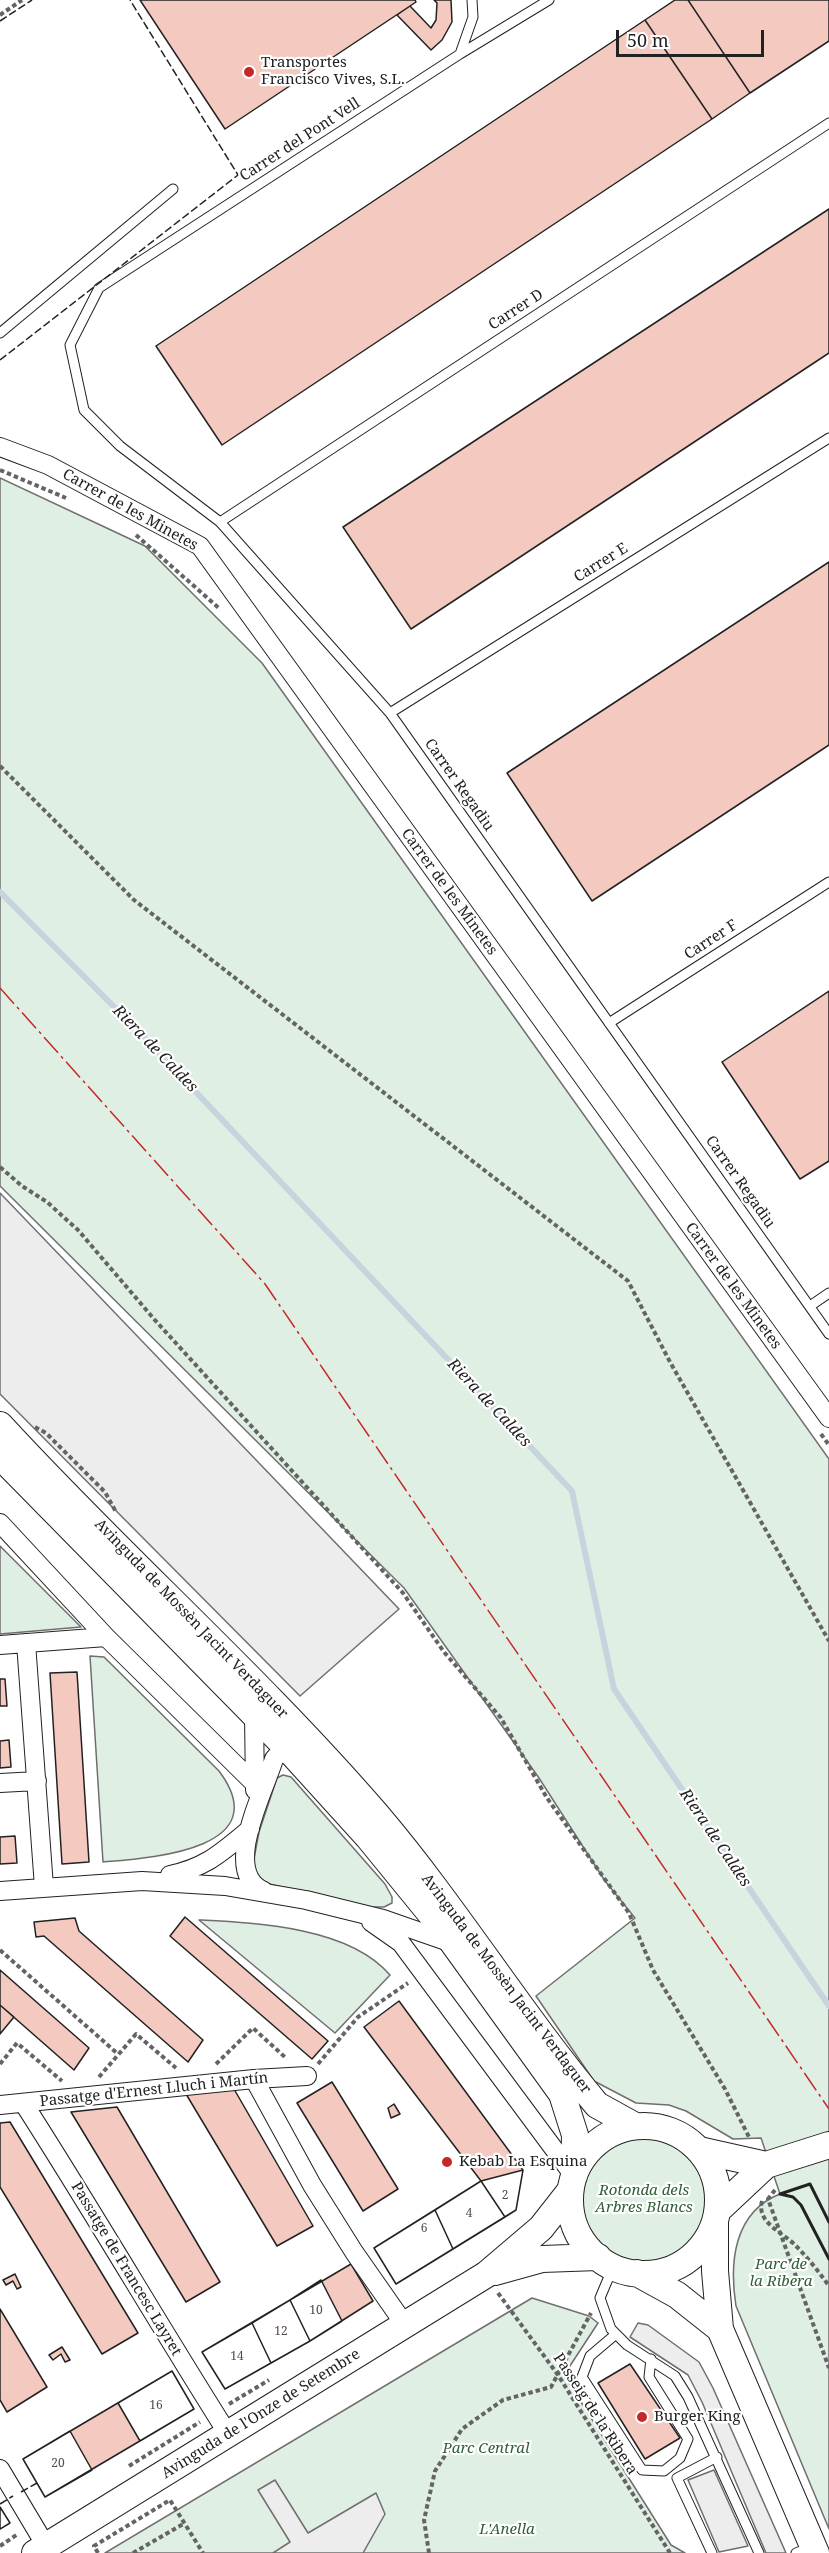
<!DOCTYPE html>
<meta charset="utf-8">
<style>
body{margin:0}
#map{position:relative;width:829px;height:2553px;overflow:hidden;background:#fff;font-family:"Noto Serif",serif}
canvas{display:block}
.scale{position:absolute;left:616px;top:30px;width:148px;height:27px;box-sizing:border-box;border:3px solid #222;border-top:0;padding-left:8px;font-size:18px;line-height:21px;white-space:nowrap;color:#222;-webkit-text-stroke:4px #fff;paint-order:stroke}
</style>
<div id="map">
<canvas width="829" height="2553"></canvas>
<div class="scale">50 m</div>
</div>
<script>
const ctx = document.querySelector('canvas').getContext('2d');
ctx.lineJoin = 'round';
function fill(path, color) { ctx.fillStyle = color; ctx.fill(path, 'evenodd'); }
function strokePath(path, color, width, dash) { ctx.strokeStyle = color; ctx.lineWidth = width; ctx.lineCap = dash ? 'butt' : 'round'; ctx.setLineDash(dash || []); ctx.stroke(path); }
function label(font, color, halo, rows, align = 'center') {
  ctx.font = font + ' "Noto Serif",serif'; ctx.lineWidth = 4.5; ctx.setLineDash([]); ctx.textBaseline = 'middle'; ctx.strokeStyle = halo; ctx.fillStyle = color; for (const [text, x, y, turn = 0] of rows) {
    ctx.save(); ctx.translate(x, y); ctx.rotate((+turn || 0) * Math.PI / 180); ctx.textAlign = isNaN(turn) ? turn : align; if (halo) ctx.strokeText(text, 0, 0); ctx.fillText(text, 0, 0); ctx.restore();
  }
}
const green = new Path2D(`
 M0 478 145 546 262 663 829 1459V2529L736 2306C729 2262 734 2212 780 2194L761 2138 733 2139 686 2111 669 2105 636 2103 594 2081 536 1996 635 1918 605 1881 539 1778 404 1588 0 1186Z
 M0 1546 81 1627 0 1634Z
 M90 1656 104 1657 219 1771C278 1850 150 1858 103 1862Z
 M283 1775 291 1777 385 1884 392 1897V1903L384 1907H371L260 1882 253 1864 259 1832 277 1778Z
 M199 1920C258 1923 349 1927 390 1975L335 2033Z
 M571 2200a73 73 0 1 1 146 0a73 73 0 1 1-146 0Z
 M532 2298 589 2316 598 2323 564 2375 671 2545 685 2553H105Z`);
fill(green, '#e0efe3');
strokePath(green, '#6f6f6f', 1.5);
const parking = new Path2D(`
 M0 1193 399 1609 300 1696 0 1394Z
 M638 2323 648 2325 699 2362 713 2388 786 2553H766L702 2402 688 2375 630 2337Z
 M714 2470 748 2546 719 2552 688 2480Z
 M275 2480 308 2533 376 2493 385 2514 363 2553H273L290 2542 258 2490Z`);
fill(parking, '#ededed');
strokePath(parking, '#6f6f6f', 1.5);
strokePath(new Path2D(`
 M0 892 146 1039 572 1491 614 1689 829 2006`), '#c7d3dd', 6);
const building = new Path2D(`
 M140 0H415L416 2 225 129Z
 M434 0H451L452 22 442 40 431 50 397 15 410 6 431 28 436 20 437 3Z
 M675 0H688L750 93 712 119 645 20Z
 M688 0H829V41L750 93Z
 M645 20 712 119 222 445 156 346Z
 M829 209V353L411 629 343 527Z
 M829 562V745L592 901 507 773Z
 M829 991V1161L800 1179 722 1062Z
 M77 1672 89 1862 62 1864 50 1673Z
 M0 1679H5L7 1706H0Z
 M9 1740 11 1767 0 1768V1741Z
 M15 1836 17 1863 0 1864V1837Z
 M185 1917 328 2041 312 2059 170 1936Z
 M75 1918 79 1931 203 2040 188 2062 44 1936 36 1937 34 1922Z
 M0 1970 89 2048 74 2070 0 2005Z
 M399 2001 523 2170 516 2210 396 2284 374 2248 481 2181 364 2027Z
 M0 2005 14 2017 0 2034Z
 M332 2082 398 2189 363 2211 297 2103Z
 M234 2089 313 2226 277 2246 186 2094Z
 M394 2104 400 2114 391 2118 388 2108Z
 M117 2107 220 2282 186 2302 71 2112Z
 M10 2122 138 2333 102 2354 0 2187V2123Z
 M523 2170 516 2210 505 2217 481 2181Z
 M481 2181 505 2217 453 2249 435 2210Z
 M435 2210 453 2249 396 2284 374 2248Z
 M351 2264 373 2301 310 2341 225 2389 202 2352Z
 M15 2274 21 2287 17 2289 13 2281 6 2285 3 2280Z
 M321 2280 342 2321 310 2341 290 2300Z
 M290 2300 310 2341 271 2363 252 2323Z
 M0 2309 47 2387 7 2412 0 2400Z
 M252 2323 271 2363 225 2389 202 2352Z
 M62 2347 70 2360 65 2362 61 2354 53 2360 49 2355Z
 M630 2364 680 2438 645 2459 598 2383Z
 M172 2371 194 2409 45 2497 23 2459Z
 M172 2371 194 2409 140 2441 118 2403Z
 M70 2431 92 2470 45 2497 23 2459Z
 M0 2507 10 2523 0 2529Z
 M0 2507 10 2523 0 2529Z`);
fill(building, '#f3c9c0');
strokePath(building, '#222', 1.5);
const lane = new Path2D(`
 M549 0 460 54 99 288 70 345 84 410 120 446 220 522 390 713 829 1334
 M460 54 473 17 472 0
 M0 333 173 189
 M220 522 829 123
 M390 713 829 438
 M609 1023 829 882
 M810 1306 829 1293
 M613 2267 600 2298 611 2329 627 2345 675 2376 688 2397 759 2553
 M616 2334 590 2356 582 2377 642 2470 664 2471 680 2458 688 2439 649 2377 651 2359
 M712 2553 677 2478 717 2457
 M796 2553 811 2547`);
const street = new Path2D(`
 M0 447 48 465 200 546 829 1418
 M0 1523 106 1637 255 1784
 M26 1643 44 1887
 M0 1645 106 1637
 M254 1714 255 1790
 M0 1783 37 1781
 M170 1875C207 1867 222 1852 250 1829
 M0 1891 142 1881 225 1886 306 1900 383 1919 452 1943
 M264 1891C220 1873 265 1790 274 1759L282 1750 298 1752
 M371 1922 401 1943 574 2176
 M254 2079 312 2185 354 2252 405 2325
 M24 2104C94 2213 159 2325 228 2434
 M0 2105 254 2079 307 2076
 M0 2469 46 2546`);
const secondary = new Path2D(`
 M0 1425C122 1558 259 1678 377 1815 456 1908 519 2012 597 2105L635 2126
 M0 1456 290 1751 368 1837 443 1929 562 2094 575 2135 574 2176
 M570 2200a74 74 0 1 1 148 0a74 74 0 1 1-148 0Z
 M699 2150 766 2165
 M718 2210 766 2165 829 2145
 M715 2223V2271L720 2329 816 2553
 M495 2272 542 2259 598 2257
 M637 2273 677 2295 720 2329
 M35 2553 487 2274 541 2228 570 2191`);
strokePath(lane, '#222', 11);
strokePath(street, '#222', 20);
strokePath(secondary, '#222', 28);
strokePath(new Path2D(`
 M0 15 22 0
 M0 470 66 498
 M136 535 220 609
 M0 766 134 900 628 1281 670 1362 829 1641
 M0 1167 22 1186 47 1202 78 1230 154 1319 403 1593 444 1652 501 1718 547 1798 629 1913 653 1970 725 2089 750 2139
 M35 1427 46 1433 105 1492 116 1512
 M821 1434 829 1445
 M0 1950 118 2054
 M0 2064 17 2043 62 2081
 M216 2064 253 2028 287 2059
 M318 2064 358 2017 408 1983
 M99 2077 136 2034 176 2068
 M775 2190 768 2199 829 2368
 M762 2201C756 2223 783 2232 796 2246 808 2258 819 2272 829 2286
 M498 2293 558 2375 670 2553
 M229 2404 269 2380
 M129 2466 200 2422
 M0 2546 18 2534
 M98 2553 94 2546 170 2500 203 2553
 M133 2553 185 2523
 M429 2553 424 2520 435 2471 462 2429 503 2400 551 2387 591 2313`), '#646464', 4, [4.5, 3]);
strokePath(lane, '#fff', 9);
strokePath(street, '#fff', 18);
strokePath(secondary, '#fff', 26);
strokePath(new Path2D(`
 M0 21 32 0
 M0 360 238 175 130 0
 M21 2492 37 2483
 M0 2504 13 2496`), '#222', 1.5, [8, 3]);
strokePath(new Path2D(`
 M829 2222 810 2184 780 2194 793 2197 801 2205 829 2259`), '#222', 3);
strokePath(new Path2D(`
 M0 988 265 1284 829 2109`), '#c62828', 1.5, [21, 4.5, 3, 4.5]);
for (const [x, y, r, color] of [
 [249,72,6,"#c62828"],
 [447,2162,6,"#c62828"],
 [642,2417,6,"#c62828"]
]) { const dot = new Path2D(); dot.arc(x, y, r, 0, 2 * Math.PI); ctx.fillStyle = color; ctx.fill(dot); strokePath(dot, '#fff', 2); }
label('12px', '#564c4a', null, [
 ["2",505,2196],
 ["4",469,2214],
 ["6",424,2229],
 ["10",316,2311],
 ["12",281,2332],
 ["14",237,2357],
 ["16",156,2406],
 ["20",58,2464]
]);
label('15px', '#222', '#fff', [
 ["Transportes",261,63],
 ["Francisco Vives, S.L.",261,80],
 ["Kebab La Esquina",459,2162],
 ["Burger King",654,2417]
], 'left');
label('15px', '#222', '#fff', [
 ["Carrer del Pont Vell",300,140,-33],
 ["Carrer D",516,310,-33],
 ["Carrer de les Minetes",130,510,29],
 ["Carrer E",601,563,-32],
 ["Carrer Regadiu",459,785,55],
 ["Carrer de les Minetes",449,892,54],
 ["Carrer F",711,940,-33],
 ["Carrer Regadiu",740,1182,55],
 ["Carrer de les Minetes",733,1286,54],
 ["Avinguda de Mossèn Jacint Verdaguer",191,1619,46],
 ["Avinguda de Mossèn Jacint Verdaguer",506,1984,53],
 ["Passatge d'Ernest Lluch i Martín",154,2090,-6],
 ["Passatge de Francesc Layret",126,2269,59],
 ["Avinguda de l'Onze de Setembre",261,2414,-32],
 ["Passeig de la Ribera",595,2414,57]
]);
label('italic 15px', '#2f5e38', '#fff', [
 ["Rotonda dels",644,2191],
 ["Arbres Blancs",644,2208],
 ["Parc de",781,2265],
 ["la Ribera",781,2282],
 ["Parc Central",486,2449],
 ["L'Anella",507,2530]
]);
label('italic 16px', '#222', '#fff', [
 ["Riera de Caldes",155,1049,46],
 ["Riera de Caldes",489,1403,47],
 ["Riera de Caldes",715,1838,56]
]);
</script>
